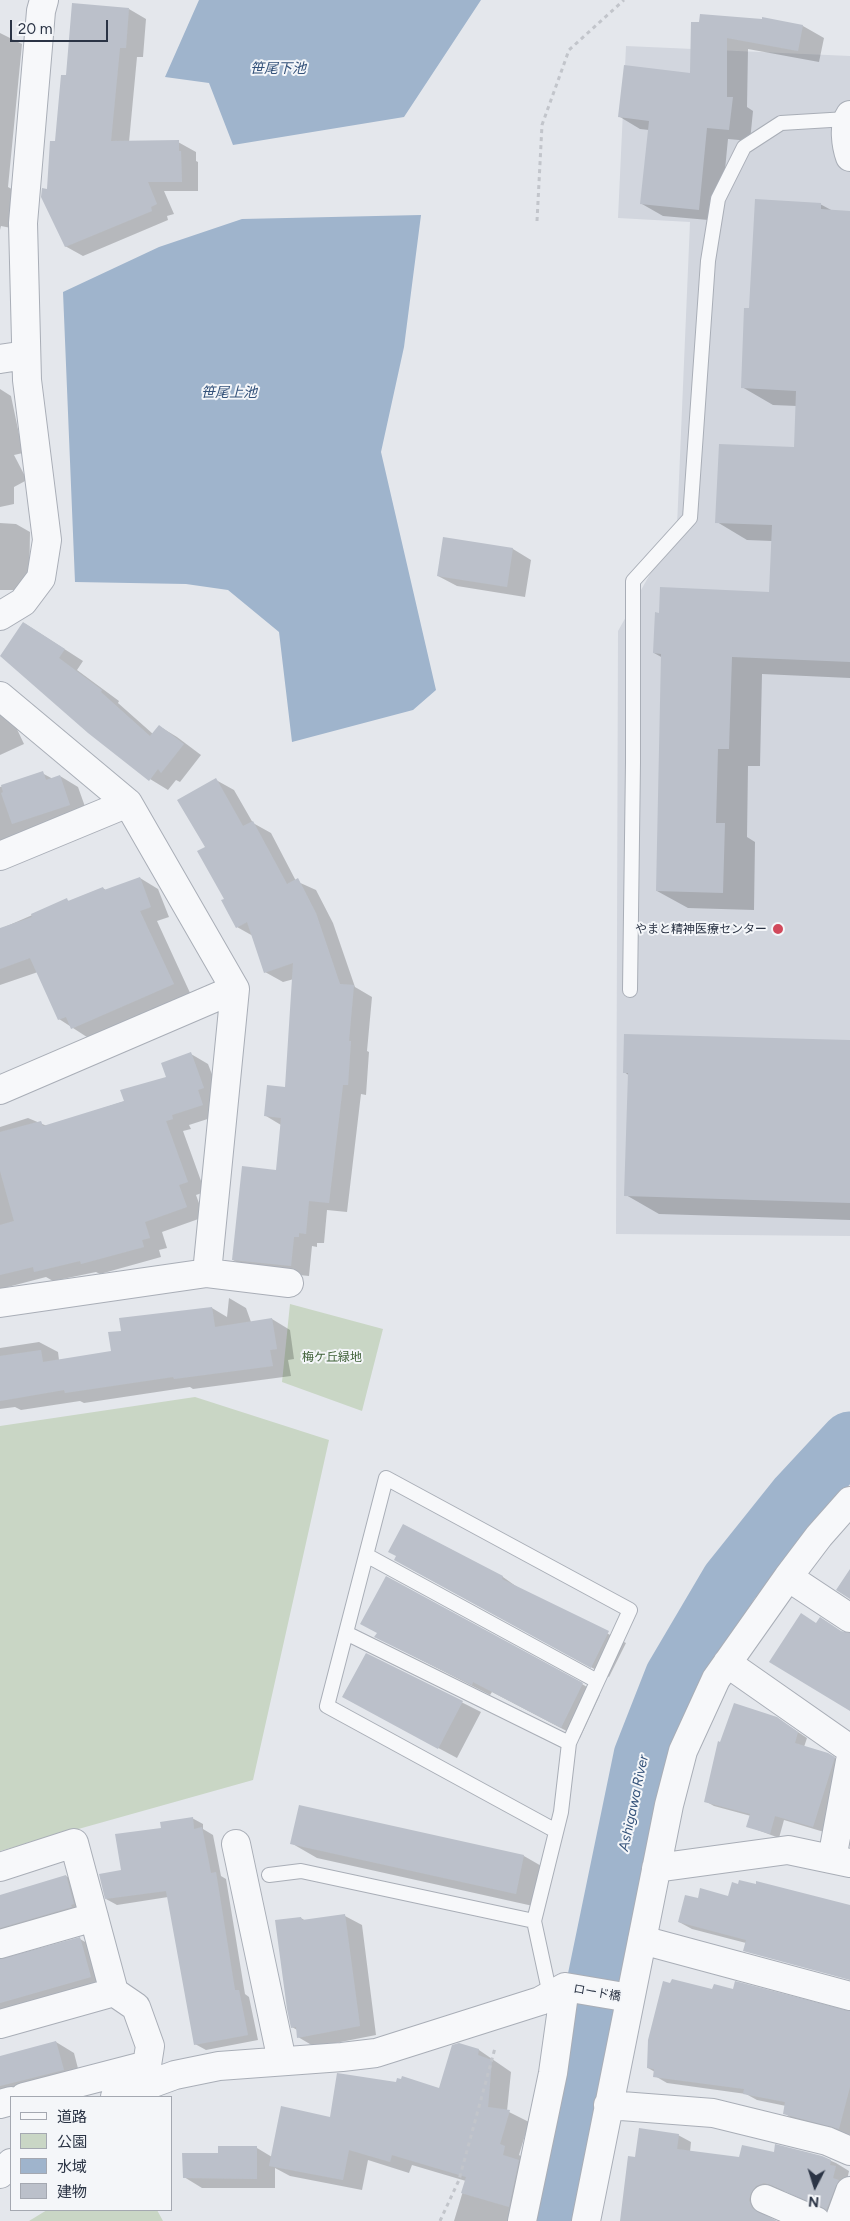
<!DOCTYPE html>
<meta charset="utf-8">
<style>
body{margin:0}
#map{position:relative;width:850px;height:2221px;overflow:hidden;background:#e4e7ec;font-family:Figtree,"Noto Sans JP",sans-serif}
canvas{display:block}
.legend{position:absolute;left:10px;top:2096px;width:162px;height:115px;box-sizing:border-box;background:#f4f6f9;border:1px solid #a4a8b1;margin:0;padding:6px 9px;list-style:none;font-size:15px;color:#2b3445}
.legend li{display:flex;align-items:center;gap:10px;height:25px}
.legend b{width:25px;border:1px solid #a4a8b1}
.north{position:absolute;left:790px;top:2161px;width:50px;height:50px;-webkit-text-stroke:4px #f4f6f9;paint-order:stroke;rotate:185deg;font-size:14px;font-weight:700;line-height:20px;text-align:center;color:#2b3445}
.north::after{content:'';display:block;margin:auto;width:18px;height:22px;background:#2b3445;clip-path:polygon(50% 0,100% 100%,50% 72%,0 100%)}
.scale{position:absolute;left:10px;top:20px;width:98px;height:22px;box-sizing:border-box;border:2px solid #2b3445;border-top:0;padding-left:6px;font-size:15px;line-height:18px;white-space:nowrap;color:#2b3445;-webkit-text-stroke:4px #f4f6f9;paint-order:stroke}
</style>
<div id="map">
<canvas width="850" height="2221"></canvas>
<ul class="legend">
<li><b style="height:6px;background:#f7f8fa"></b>道路</li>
<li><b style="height:14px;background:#c9d6c5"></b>公園</li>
<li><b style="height:14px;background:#9fb4cc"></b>水域</li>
<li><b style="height:14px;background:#bbc0ca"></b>建物</li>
</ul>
<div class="north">N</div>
<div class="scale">20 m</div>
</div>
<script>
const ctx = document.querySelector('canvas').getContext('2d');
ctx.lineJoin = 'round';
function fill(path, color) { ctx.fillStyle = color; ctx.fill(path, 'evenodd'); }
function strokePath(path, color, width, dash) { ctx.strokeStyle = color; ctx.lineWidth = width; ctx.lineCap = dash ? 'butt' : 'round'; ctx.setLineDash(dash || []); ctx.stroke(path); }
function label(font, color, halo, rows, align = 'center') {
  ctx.font = font + ' Figtree,"Noto Sans JP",sans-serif'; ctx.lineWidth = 4; ctx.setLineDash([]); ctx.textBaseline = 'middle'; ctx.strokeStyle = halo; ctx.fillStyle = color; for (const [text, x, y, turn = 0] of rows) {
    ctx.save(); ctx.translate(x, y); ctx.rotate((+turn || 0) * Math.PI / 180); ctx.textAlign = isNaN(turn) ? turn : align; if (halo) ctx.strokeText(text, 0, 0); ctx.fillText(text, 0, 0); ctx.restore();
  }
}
fill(new Path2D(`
 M626 46 850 56V1236L616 1234 618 631 677 526 690 222 618 218Z`), '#d2d6de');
fill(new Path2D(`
 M290 1304 383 1329 362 1411 282 1382Z
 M195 1397 329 1440 253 1780 0 1851V1426Z
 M47 2210H157L163 2221H29Z`), '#c9d6c5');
fill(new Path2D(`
 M199 0H481L404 117 233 145 209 83 165 77Z
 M421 215 404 347 381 452 436 690 413 710 292 742 279 632 228 590 186 584 75 582 63 292 159 247 242 219Z`), '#9fb4cc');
fill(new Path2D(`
 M129 9 146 19 143 57H137L129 142H178L196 152V161L198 162V191H164L174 214 167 216 168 220 83 256 65 246 48 191 67 76Z
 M763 19 803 26 824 38 819 62 748 49 747 107 753 111 750 141 728 139 720 221 663 216 642 204 649 130 640 129 620 117 691 74 692 23 763 21Z
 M0 33 22 44 8 187 19 193 11 228 1 226 0 230Z
 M820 204 833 211 850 212V678L762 674 760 766H748L747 837 755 842 754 910 688 908 657 891 663 658 654 653 660 614 770 593 772 541 747 540 717 522 795 448 797 406 773 405 742 387 750 309Z
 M0 389 11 396 23 453 14 455 27 480 14 487V504L0 507Z
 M0 523 16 524 30 532 29 590H0Z
 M444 539 513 549 531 560 525 597 457 586 438 576Z
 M24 623 83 661 77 670 119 701 118 703 153 734 159 726 177 737 201 755 180 782 176 780 168 790 150 779Z
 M0 702 16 727 24 744 0 755Z
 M42 773 53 779 60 776 78 787 88 815 0 844V787Z
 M216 780 234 790 253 823 271 833 296 881 316 890 333 923 355 987 372 997 367 1051 369 1052 366 1095 361 1094 347 1212 327 1210 324 1243H317V1247L312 1246 309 1276 251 1270 233 1260 277 1171 281 1125 266 1116 286 1089 294 979 283 982 265 972 253 936 237 927 225 900 206 848Z
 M140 878 158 889 169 917 157 921 191 995 90 1039 59 1019 38 972 0 985V929L67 900 71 902 103 888 107 891Z
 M850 1042V1220L659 1214 626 1195 630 1076 624 1072Z
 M191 1054 208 1064 221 1098 220 1115 189 1125 191 1129 183 1131 205 1192 196 1195 204 1217 162 1232 167 1248 159 1250 161 1257 100 1274 96 1272 53 1281 46 1277 0 1289V1127L28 1118 47 1126 125 1101 168 1078Z
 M229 1298 246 1308 251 1322 272 1319 290 1330 294 1359 288 1360 291 1376 193 1389 190 1387 84 1403 80 1401 21 1410 15 1407 0 1409V1348L39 1342 58 1352 59 1360 112 1352 122 1332 120 1319 212 1308 227 1317Z
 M404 1525 503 1577 520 1589 626 1643 609 1677 413 1570Z
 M376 1637 582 1684 600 1695 580 1738 492 1692 490 1695Z
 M366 1654 481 1712 457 1758 362 1707Z
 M786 1724 807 1738 804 1747 828 1754 838 1760 824 1832 784 1820 779 1838 747 1826 751 1816 714 1806 705 1801 721 1743Z
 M300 1806 524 1856 550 1871 542 1908 317 1858 291 1843Z
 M192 1818 203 1824V1829L213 1835 221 1876 226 1879 245 1994 249 1997 258 2040 206 2050 195 2044 168 1897 117 1905 106 1899 123 1871 162 1829Z
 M66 1876 92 1891 97 1922 11 1955V1958L80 1939 106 1954 117 1992 0 2025V1896Z
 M729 1897 850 1907V1970L692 1929 679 1922 699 1899Z
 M345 1916 362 1925 376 2035 315 2047 298 2037 297 2030 292 2027 301 1918 306 1921Z
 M713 1991 850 2017V2135L796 2121 784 2113 786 2106 757 2100 746 2094 667 2083 655 2076V2072L648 2068Z
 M56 2042 74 2053 81 2080 0 2101V2057Z
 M459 2044 479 2050 511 2072 507 2111 529 2122 519 2155 524 2158 529 2221H454L466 2181 412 2165 409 2173 368 2160 362 2190 290 2176 275 2168V2188H202L184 2177 219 2155 257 2148 272 2157 331 2118 439 2090Z
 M678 2135 691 2142 690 2152 740 2158 774 2153 822 2157 836 2163 849 2171 839 2216 785 2191 777 2190 762 2209 765 2216 775 2221H621L636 2159Z`), '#0003');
strokePath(new Path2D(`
 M547 2221 643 1756 674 1677 730 1582 798 1497 850 1441`), '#9fb4cc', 59);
fill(new Path2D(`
 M72 3 129 8 126 48H120L111 141 179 140V151H181L182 182H148L157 204 151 207 152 211 65 247 41 197 42 188 47 189 50 141H55L61 75H66Z
 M700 14 762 19V17L803 25 798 51 727 38V97H733L729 130 707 128 699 210 640 204 649 121 618 117 624 65 690 73 691 22H699Z
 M755 199 821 203V209L850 211V662L732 657 729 749H718L716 823H725L723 893 656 891 661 654 653 653 655 612 659 613 660 587 769 592 772 525 715 523 719 444 794 447 796 391 741 388 744 308H749Z
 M443 537 513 548 507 587 437 576Z
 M23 622 65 649 59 658 102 690 101 692 150 736 159 725 184 744 161 773 158 769 149 781 88 733 0 656Z
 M43 771 46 780 60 775 70 805 12 824 1 793 3 792 1 785Z
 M216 778 243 826 253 821 287 884 298 878 316 913 340 984 354 985 349 1041H351L348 1085H343L329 1203 309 1201 306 1234 299 1233V1237H294L291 1266 232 1260 242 1166 276 1170 281 1118 264 1116 267 1085 285 1087 293 963 264 973 247 922 236 928 221 900 224 899 197 851 205 847 177 800Z
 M140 877 151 907 140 911 174 984 71 1029 66 1017 58 1020 30 958 0 969V928L32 917 31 914 67 898 68 901 103 887 104 890Z
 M624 1034 850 1040V1203L624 1196 628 1073H623Z
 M191 1052 204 1088 198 1090 203 1105 172 1115 173 1119 166 1121 188 1182 179 1185 187 1207 145 1222 150 1238 142 1240 144 1247 81 1264 80 1261 34 1272 33 1267 0 1275V1225L14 1221 0 1171V1132L41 1121 43 1126 124 1101 120 1090 166 1077 161 1063Z
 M212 1307 215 1327 272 1318 277 1349 270 1350 273 1366 174 1379 173 1377 65 1393 64 1390 0 1401V1356L41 1350 43 1362 111 1351 108 1332 121 1331 119 1318Z
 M403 1524 503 1576 502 1579 609 1631 591 1668 394 1560 396 1556 388 1552Z
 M850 1569V1599L836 1590Z
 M386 1576 583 1683 561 1728 473 1682 472 1685 374 1637 377 1633 360 1624Z
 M801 1613 816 1623 820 1617 841 1631 850 1633V1711L769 1662Z
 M366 1653 463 1701 438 1749 342 1697Z
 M734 1703 777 1717 798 1732 795 1743 828 1753 835 1757 813 1827 775 1816 770 1834 746 1827 750 1814 704 1802 718 1741 720 1742Z
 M299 1805 524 1855 516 1894 290 1844Z
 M193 1817 194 1829 202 1827 211 1873 216 1872 235 1990H239L248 2035 194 2045 166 1891 105 1899 99 1874 121 1870 115 1834 161 1828 160 1822Z
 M66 1875 74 1904 71 1905 72 1907 0 1928V1895Z
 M739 1880 756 1884V1881L850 1905V1980L743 1951 746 1940 678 1922 685 1895 698 1898 700 1888 728 1896 732 1882 738 1884Z
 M345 1914 360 2026 297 2038 296 2027 291 2028 287 2009 275 1920 301 1917 302 1920Z
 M80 1937 91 1977 0 2003V1959Z
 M672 1979 712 1989 714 1984 733 1989 735 1981 850 2011V2087L839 2129 783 2114 785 2102 743 2094 744 2089 653 2077 654 2069 647 2068 648 2040 663 1981 670 1983Z
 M56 2041 64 2070 0 2086V2056Z
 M459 2043 479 2049 478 2055 492 2060 488 2107 510 2110 500 2144 505 2146 503 2155 519 2160 509 2207 461 2193 466 2177 392 2155 390 2162 349 2150 343 2180 269 2166 281 2106 330 2117 337 2073 396 2082 397 2078 401 2079 402 2076 439 2088 452 2045Z
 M639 2128 679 2134 677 2149 739 2157 742 2145 774 2152 775 2144 822 2156 831 2160 830 2165 836 2166 833 2178 839 2180 826 2210 771 2185 764 2183 756 2186 751 2193 749 2200 752 2208 777 2221H620L628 2156 635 2157Z
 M218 2146H257V2179L183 2178 182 2153H218Z`), '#bbc0ca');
const service = new Path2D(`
 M630 990 633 762V581L690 518 708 261 718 199 744 147 781 123 847 119
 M366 1555 597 1681
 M346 1633 569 1743
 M269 1875 301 1871 534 1921
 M550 1995 534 1921 561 1812 569 1743 630 1610 386 1478 327 1706 556 1831`);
const minor = new Path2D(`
 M850 115C843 125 846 146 850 157
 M0 359 26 355
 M0 616 23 602 41 578 47 540 27 380 23 223 41 11 44 0
 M0 696 128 803 235 989 207 1273 0 1303
 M0 856 128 803
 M0 1090 235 989
 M207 1273 289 1283
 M788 1577 850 1618
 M727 1663 850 1749
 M236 1844 282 2061
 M832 1859 850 1761
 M0 1867 74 1843 114 1992
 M656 1868 788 1850 850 1863
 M642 1940 850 1996
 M0 1944 94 1917
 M565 1987 630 1998
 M0 2024 114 1992 136 2007 150 2046 147 2065 24 2097
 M115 2097 175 2075 219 2066 342 2057 376 2053 540 2001 565 1987
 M0 2104 11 2101
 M608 2105 713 2113 827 2141 850 2151
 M0 2174 11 2163
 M765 2199 816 2221
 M522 2221 553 2073 565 1987
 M586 2221 669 1805 683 1751 716 1679 788 1577 819 1536 850 1501
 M839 2221 850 2191`);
strokePath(service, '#a9aeb7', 16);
strokePath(minor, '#a9aeb7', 30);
strokePath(new Path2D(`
 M537 221 542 125 569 50 624 0
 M440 2221 459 2180 495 2048`), '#c2c5cb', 3, [4, 4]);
strokePath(service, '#f7f8fa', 14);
strokePath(minor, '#f7f8fa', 28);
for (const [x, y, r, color] of [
 [778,929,6,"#d1495b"]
]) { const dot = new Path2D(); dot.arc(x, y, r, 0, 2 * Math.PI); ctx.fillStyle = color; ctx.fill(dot); strokePath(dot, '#f4f6f9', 2); }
label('12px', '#2b3445', '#f4f6f9', [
 ["やまと精神医療センター",767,929]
], 'right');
label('12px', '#3f6138', '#f4f6f9', [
 ["梅ケ丘緑地",332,1357]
]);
label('12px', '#2b3445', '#f4f6f9', [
 ["ロード橋",597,1993,10]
]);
label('italic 14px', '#34527a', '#f4f6f9', [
 ["笹尾下池",278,69],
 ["笹尾上池",229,393],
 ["Ashigawa River",634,1803,-78]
]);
</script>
